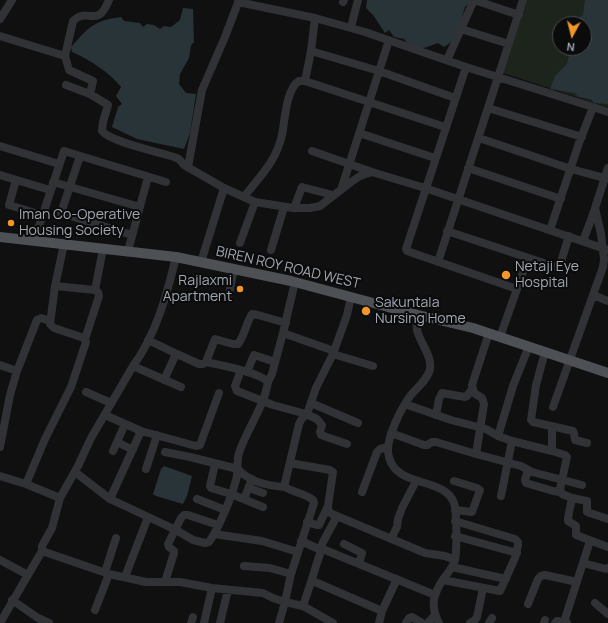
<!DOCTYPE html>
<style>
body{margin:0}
#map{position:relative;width:608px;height:623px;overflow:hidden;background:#101011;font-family:Manrope,sans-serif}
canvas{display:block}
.north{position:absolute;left:552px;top:16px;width:40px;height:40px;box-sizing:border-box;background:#0b0b0c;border:1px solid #474a4e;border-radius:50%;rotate:187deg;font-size:11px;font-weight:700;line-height:16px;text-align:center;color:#a1a8b2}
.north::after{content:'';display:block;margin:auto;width:14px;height:18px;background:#f29727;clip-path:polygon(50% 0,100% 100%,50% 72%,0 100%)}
</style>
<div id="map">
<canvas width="608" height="623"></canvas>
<div class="north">N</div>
</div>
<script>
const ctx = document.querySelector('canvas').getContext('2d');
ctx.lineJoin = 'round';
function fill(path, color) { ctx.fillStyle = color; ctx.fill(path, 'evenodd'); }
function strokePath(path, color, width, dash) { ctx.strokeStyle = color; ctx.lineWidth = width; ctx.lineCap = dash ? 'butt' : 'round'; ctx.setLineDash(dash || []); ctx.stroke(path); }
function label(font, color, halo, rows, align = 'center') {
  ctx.font = font + ' Manrope,sans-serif'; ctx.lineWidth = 4; ctx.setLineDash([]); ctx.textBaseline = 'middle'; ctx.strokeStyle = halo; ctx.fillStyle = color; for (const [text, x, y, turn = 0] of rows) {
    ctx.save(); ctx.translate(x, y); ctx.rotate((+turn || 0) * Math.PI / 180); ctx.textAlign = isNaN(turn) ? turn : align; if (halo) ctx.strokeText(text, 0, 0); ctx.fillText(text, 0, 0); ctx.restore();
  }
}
fill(new Path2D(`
 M527 0H608V107L503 73ZM560 24H584V48H560Z`), '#1c241c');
fill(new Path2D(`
 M367 0H472L465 7 458 30 450 43 444 47 438 43 424 48 410 46 404 39 394 37 389 30 385 33 373 15 366 8Z
 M585 0H608V104L594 103 591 99 578 97 575 93 550 89 555 76 567 64 571 48H584V24H578L579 18 583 15Z
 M183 8 193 9 194 42 191 45 189 58 180 74 179 84 186 93 196 94 190 133 184 149 137 139 112 127 118 107 122 104 116 96 121 87C110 73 89 59 72 52L71 47C89 27 93 21 121 17L124 21 140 23 143 27 147 24 154 25 160 29 164 26 171 27 180 20Z
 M164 466 192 476 187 496 183 504 156 496 153 494 161 469Z`), '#293439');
strokePath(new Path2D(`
 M109 0C97 30 88 6 73 21L65 56 69 70 93 81 90 94 108 105 103 122 102 131C111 142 159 152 174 157L179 159 184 165 224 188 255 202 293 208H310L320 206 351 182 360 176 372 172 425 188 608 250
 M474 0 519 15
 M238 2 315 18 311 51 305 81H299C286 89 285 120 282 135 276 162 260 176 244 197
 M343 2 344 0
 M315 18 365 32 466 67
 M0 19 12 0
 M351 27 358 0
 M461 29 509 44
 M0 36 65 56
 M311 51 379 71 455 98
 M447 60 474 0
 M305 81 445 127
 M66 85 90 94
 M593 107 608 112
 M488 108 582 137
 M359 133 435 158
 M479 138 571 169 608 179
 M0 146 59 164
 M312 151 372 172
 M80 156 61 213 132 235
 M188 167 202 90 225 37 239 0
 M468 168 561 199
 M0 175 50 190
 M16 180 9 205 42 215V217
 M53 182 140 207
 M341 190 389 40
 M294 208 302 187 333 195
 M447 231 559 268 569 236
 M34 241 64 151 166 182
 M583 241 595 209
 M240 243 255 202
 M271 250 284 207
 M128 251 148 177
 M176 257C167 294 156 335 133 366L91 438 78 466 60 498 52 528 42 546V551L109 574 146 582H180L212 588 263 593 273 598 285 602 279 623
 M201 262 224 188
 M438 262 523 0
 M55 286 95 290 98 292 99 296 85 339
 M517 289 528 258
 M95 290 103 249
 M229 294 234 269
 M593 295 608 301
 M418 315C417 319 416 325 417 330 420 343 432 355 430 369 428 379 416 389 410 396 401 409 387 436 388 452 392 490 444 475 454 503 457 512 457 550 455 560 453 567 448 573 444 578 433 594 430 606 439 623
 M283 333 334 351
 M489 333 472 385 474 393 482 398 484 404 476 454 521 466 532 472 582 485
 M500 337 517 289 407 251 406 249 466 67 593 107 579 143 550 230
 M148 340 177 354
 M545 352 536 385 531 420 533 422 551 426 552 429V451L565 455 567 457 560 489 562 494 572 498 568 518V521L576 526V535L608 547
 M333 354 373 366
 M0 365 17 371 10 395 0 447
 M133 366 181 387
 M241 370 235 386 237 391 273 405 306 414 317 419 322 425 320 432 321 435 347 444
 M17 371 37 320 41 318 50 321
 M247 372 254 355 275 362
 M164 380 175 356 177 354 199 364H203L206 362 215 339 233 344H238C245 335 246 323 252 314L258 315 286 323
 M268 382 272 374 283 333 295 282
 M86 392 111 403
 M311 403 358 423
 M405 404 451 420 486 429 498 436 512 441 552 451
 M553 407 603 267 604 259 601 234 595 208 608 168
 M105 415 141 431 196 446 200 445 219 393
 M436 415 439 399 442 393 465 397 467 396 472 389
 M551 426 573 431 574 433 575 440 587 443
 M391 433 424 445H427L432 442H436L476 454
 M498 436 513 386 529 346
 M117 442 133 450
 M113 451 125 424
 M165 452 190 457 238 469C249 482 269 486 285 487
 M290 463 330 470 333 472 328 506V511L332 514 425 553 445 556 455 560
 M215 464 210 486 211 488 231 494 263 507
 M146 469 157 435
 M528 470 525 480 526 483 553 491 560 492
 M75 472 110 499 176 530 193 540 205 543 209 542C219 528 232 496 236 480 239 471 236 462 239 453 247 429 264 407 268 382 259 372 220 365 206 362
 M0 476 26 484 60 498
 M454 481 477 488 480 490 472 512 455 510
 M26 484 45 439 71 387 86 342 85 339 81 337 54 328 50 324 55 286 64 244
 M249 488 263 493
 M362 492 377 452 380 449 388 447
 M501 496 512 441
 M572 498 587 501V512L608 519
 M110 499 141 431
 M197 499 225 510
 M244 499 252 479
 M337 516 322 544V547L325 550 435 595
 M307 522 317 525H319L328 506
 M214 534 262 541 298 552
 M455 536 517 553
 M391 539 397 527 398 519 402 508 416 481
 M301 541 321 550
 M344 544 362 553 359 564
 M0 560 28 575
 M583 563 606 569 608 568
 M244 566 270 568 291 574
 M452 567 506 579
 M105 572 116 538
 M125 577 148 517
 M443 580 500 591 515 558 518 545V542L515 539 455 521
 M165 582 174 553V551L169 547 168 544 181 518 184 515H188L218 525
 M311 582 322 547
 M12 600 38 618 49 623
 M595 603 608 614
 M528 604 538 579 541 576 545 575 577 582
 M303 606 311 582H315L382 611 397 579
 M95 610 109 574
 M564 622 590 541
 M0 623 42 551
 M191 623 193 617
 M204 623 212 588
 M220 623 228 590
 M333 623 303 606 285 602 291 574 314 503 313 500C305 493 294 493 285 487V483L299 424 301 420 308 411 316 388 333 354 347 315 351 297
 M379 623 382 611
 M406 623 409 618 412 617 422 623
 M428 623 435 615
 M470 623 475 620 477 617 483 588
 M489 623 492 618
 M544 623 545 620
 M555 623 557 621 567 623`), '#313236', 8);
strokePath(new Path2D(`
 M0 237 176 257 291 281 418 315 473 328 608 373`), '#4d5055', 10);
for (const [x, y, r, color] of [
 [11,223,4,"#f29727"],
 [506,275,5,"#f29727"],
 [240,289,4,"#f29727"],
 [366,311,5,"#f29727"]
]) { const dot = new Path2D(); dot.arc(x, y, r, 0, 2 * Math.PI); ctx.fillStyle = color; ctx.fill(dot); strokePath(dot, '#0b0b0c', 1.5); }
label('14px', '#a1a8b2', '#0b0b0c', [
 ["Iman Co-Operative",19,215],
 ["Housing Society",19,231],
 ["Netaji Eye",515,267],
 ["Hospital",515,283],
 ["Rajlaxmi",232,281,"right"],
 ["Apartment",232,297,"right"],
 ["Sakuntala",375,303],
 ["Nursing Home",375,319]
], 'left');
label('14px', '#a1a8b2', '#0b0b0c', [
 ["BIREN ROY ROAD WEST",288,268,13]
]);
</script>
